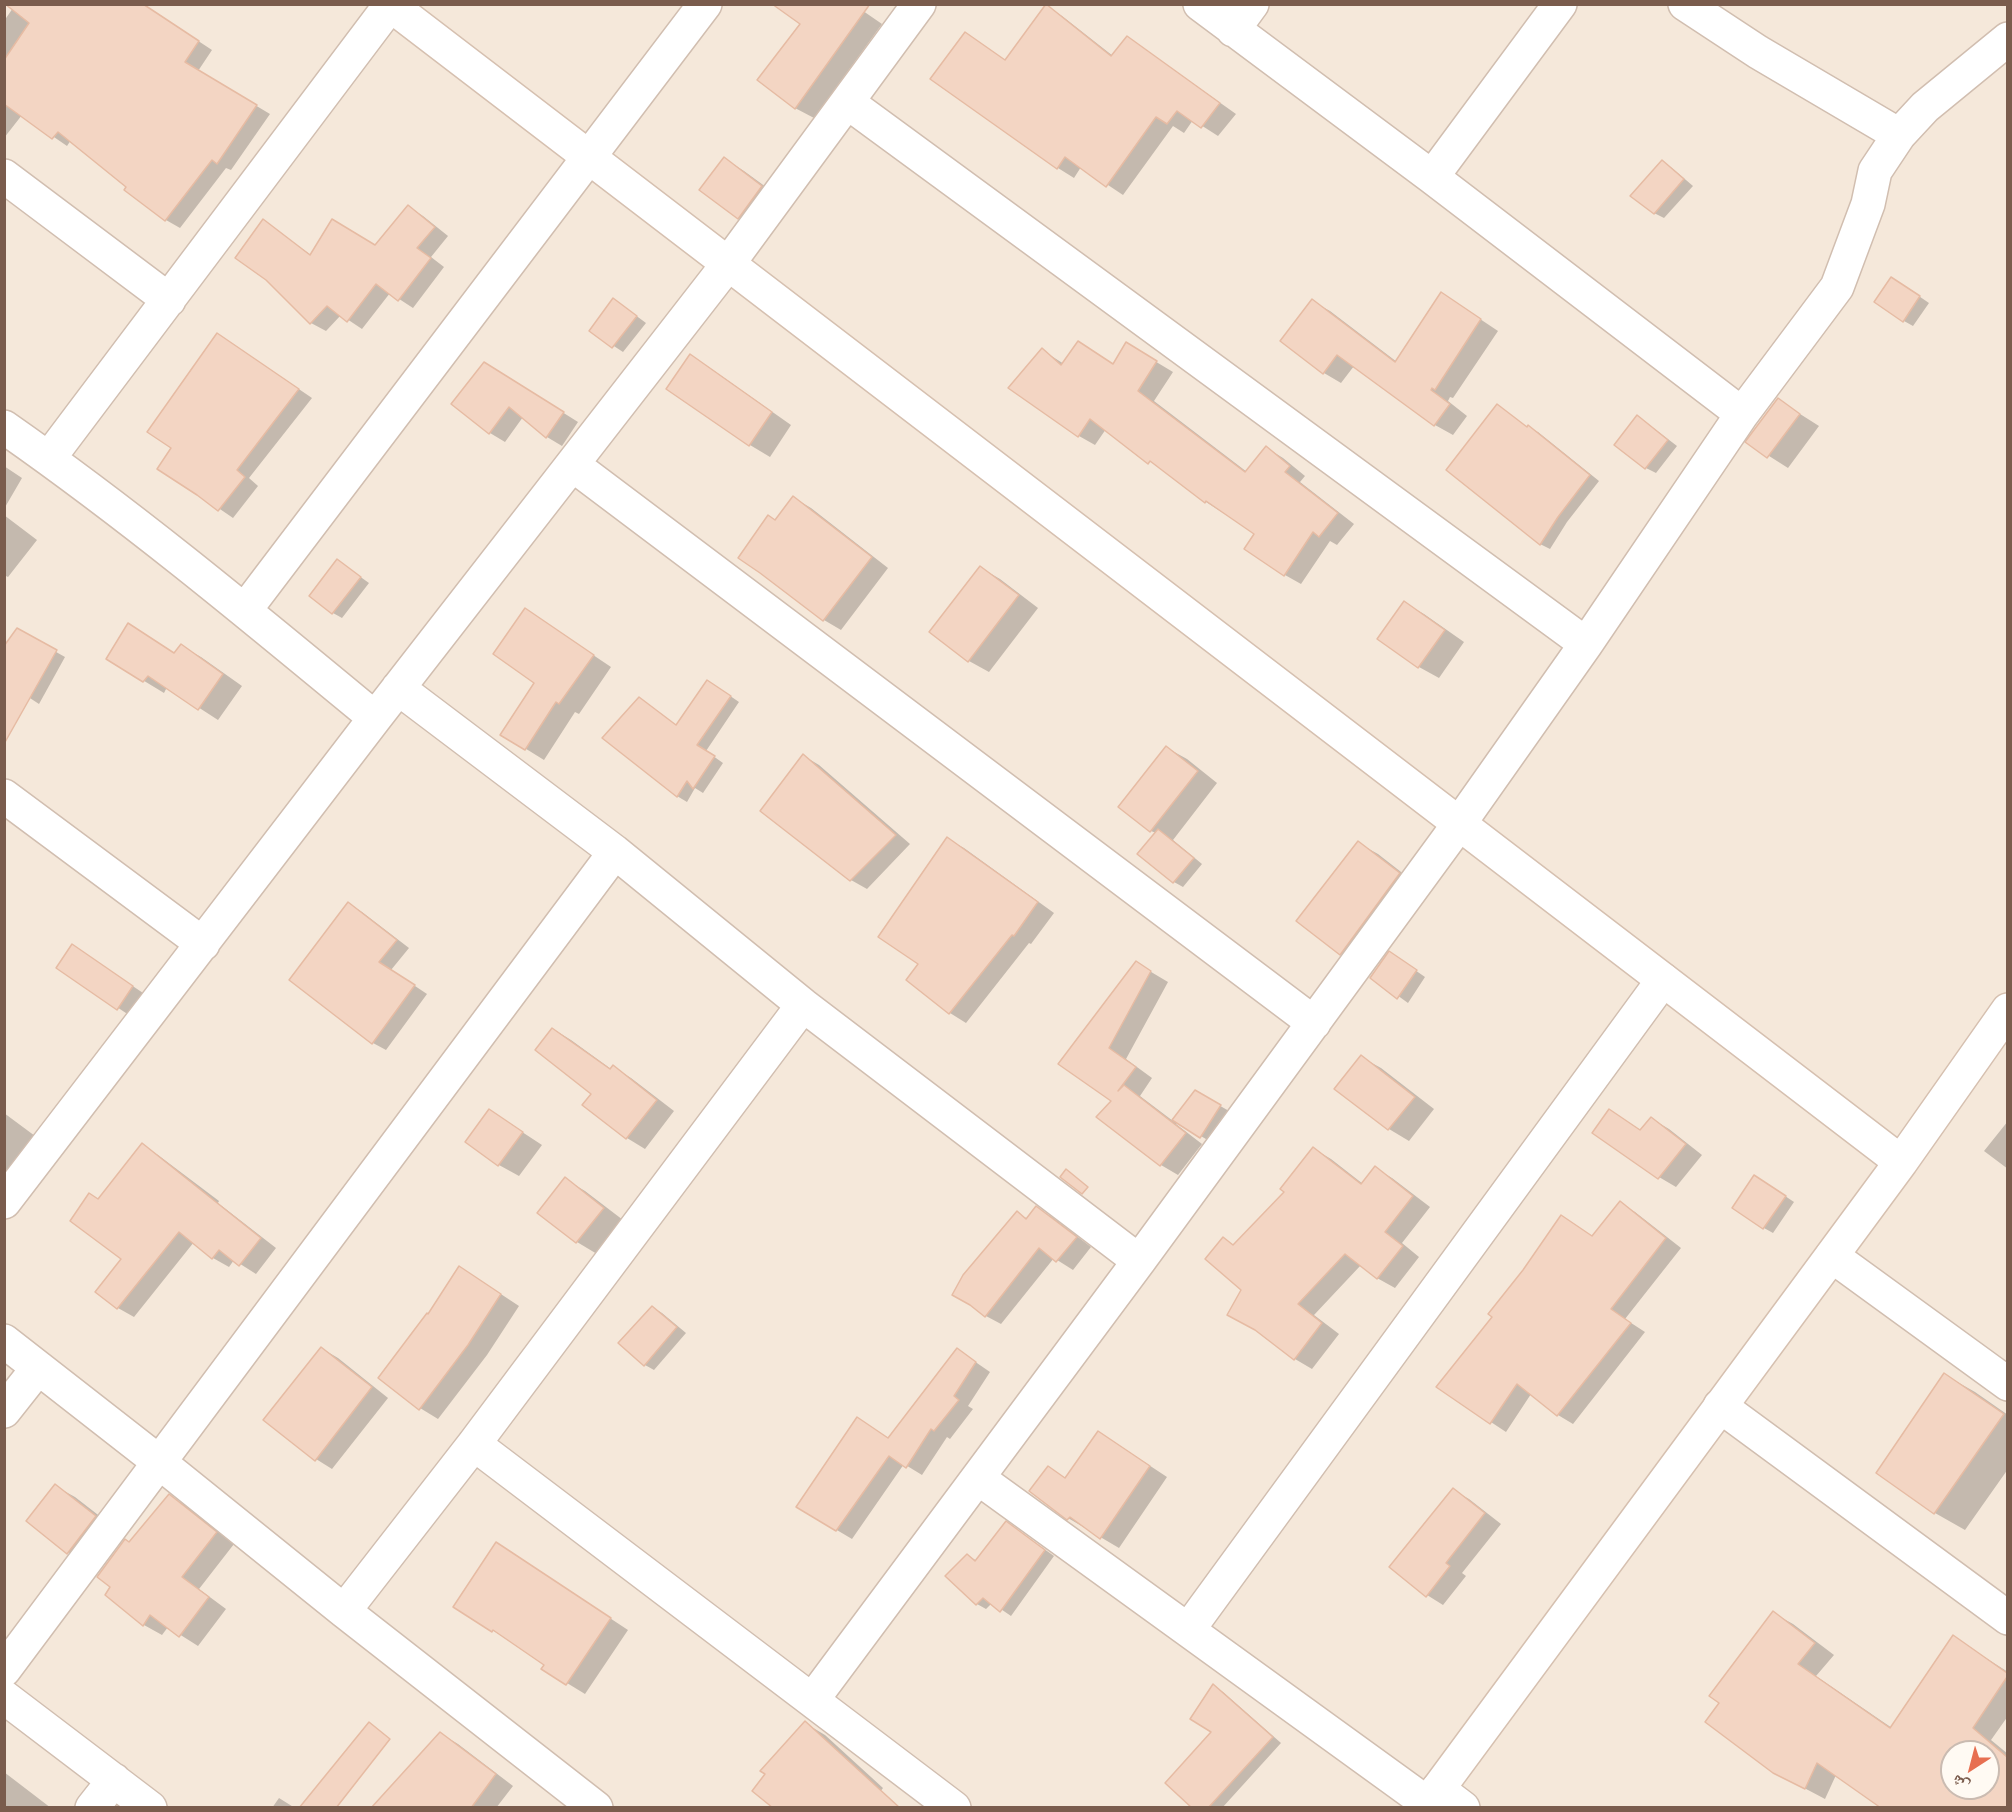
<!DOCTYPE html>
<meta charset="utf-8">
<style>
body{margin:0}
#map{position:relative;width:2012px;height:1812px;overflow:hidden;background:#fdf6ec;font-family:"Fira Sans Condensed","Noto Naskh Arabic",sans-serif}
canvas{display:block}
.frame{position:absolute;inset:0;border:6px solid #7a5c4d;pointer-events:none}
.north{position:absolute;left:1940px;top:1740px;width:60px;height:60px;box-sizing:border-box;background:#fffaf3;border:2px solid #cabbb1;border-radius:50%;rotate:216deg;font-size:16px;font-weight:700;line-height:24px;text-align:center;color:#7a5c4d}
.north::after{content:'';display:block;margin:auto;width:21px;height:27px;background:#e76f51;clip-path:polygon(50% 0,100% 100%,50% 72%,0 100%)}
</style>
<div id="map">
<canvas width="2012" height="1812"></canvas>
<div class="frame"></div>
<div class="north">ش</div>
</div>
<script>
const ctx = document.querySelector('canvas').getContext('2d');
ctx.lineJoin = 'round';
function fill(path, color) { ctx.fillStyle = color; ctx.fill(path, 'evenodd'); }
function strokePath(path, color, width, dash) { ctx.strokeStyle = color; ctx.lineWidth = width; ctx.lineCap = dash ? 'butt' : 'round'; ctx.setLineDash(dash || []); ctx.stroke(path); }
fill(new Path2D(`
 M5 5H2007V1807L5 1808ZM1952 1752H1988V1788H1952Z`), '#f5e8da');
fill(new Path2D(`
 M142 4 212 50 198 71 270 114 231 170 226 168 180 228 166 220 126 190 128 187 71 140 67 146 22 115 4 138V21L13 8Z
 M853 4 882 24 814 118 795 108 802 24Z
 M1046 6 1062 16 1113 56 1127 38 1143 48 1236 114 1218 136 1193 120 1184 133 1173 126 1123 195 1081 167 1074 178 1058 168 932 79 965 34 1006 61Z
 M725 159 744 171 781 198 759 229 739 218Z
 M1662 162 1672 168 1693 186 1664 218 1654 213Z
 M409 207 423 216 448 236 431 257 444 267 413 308 390 293 362 329 341 315 326 331 311 323 263 221 311 255 376 247Z
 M1901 284 1929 303 1913 326 1904 321Z
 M1312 301 1330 311 1397 362 1459 305 1498 331 1453 398 1450 397 1448 401 1467 416 1453 435 1435 425 1354 366 1341 383 1324 373Z
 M623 306 646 323 623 352 591 331Z
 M231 343 312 398 249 478 258 486 233 518 198 494Z
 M1079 343 1114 365 1143 354 1173 372 1154 401 1247 472 1267 448 1283 458 1305 476 1300 482 1354 524 1337 545 1330 541 1301 584 1285 575 1246 548 1256 534 1206 502 1106 429 1095 445 1079 436 1042 350 1064 364Z
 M690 356 710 368 791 425 770 457 750 445 668 388Z
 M500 373 578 422 562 446 547 437 523 417 505 442 490 433Z
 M1778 400 1819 426 1788 468 1747 442Z
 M1497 406 1528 428 1538 432 1599 481 1567 522 1550 549 1540 544Z
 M1647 423 1677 446 1656 473 1646 468Z
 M4 466 22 478 4 509Z
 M794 498 811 508 888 568 841 630 824 620 785 590 776 522Z
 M4 515 37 540 8 577 4 575Z
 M338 561 369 583 342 618 333 613Z
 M981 568 1000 579 1038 608 989 672 969 661Z
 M1404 603 1424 614 1464 642 1439 678 1419 667Z
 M526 610 611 667 579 714 575 712 544 760 502 734 536 682Z
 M17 630 65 657 39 704 4 681Z
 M181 646 201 657 242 686 218 720 167 687 164 693 108 659 175 654Z
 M717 687 739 702 706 751 723 763 703 793 695 788 687 802 677 796 639 698 677 726Z
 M1167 748 1187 759 1217 783 1173 840 1202 864 1183 887 1174 882 1156 833 1151 831Z
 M804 756 819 765 910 844 867 889 851 880Z
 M947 839 964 848 1054 913 1031 944 1029 943 966 1023 950 1013 908 980 921 963Z
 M1358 843 1378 854 1419 886 1361 965 1341 954Z
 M349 904 362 912 409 948 391 970 427 994 386 1050 373 1043 291 980Z
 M73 946 152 999 138 1021 58 968Z
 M1399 959 1425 977 1408 1003 1372 977Z
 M1136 963 1168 982 1126 1059 1152 1078 1140 1096 1173 1121 1196 1092 1229 1111 1211 1142 1177 1122 1176 1124 1202 1144 1178 1175 1161 1165 1113 1100 1060 1063Z
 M553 1029 571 1040 611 1069 613 1067 631 1078 674 1111 645 1149 627 1138 584 1105 593 1093Z
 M1361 1057 1381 1068 1434 1109 1409 1141 1389 1129 1337 1089Z
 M490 1111 542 1145 519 1176 499 1165Z
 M1610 1111 1642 1131 1652 1119 1669 1129 1702 1155 1676 1187 1659 1177Z
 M4 1113 35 1136 4 1176Z
 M2008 1121V1169L1984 1151Z
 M142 1145 158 1155 219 1201 218 1203 276 1248 256 1274 234 1260 229 1267 213 1258 194 1242 134 1317 118 1308 97 1291 123 1258 99 1201Z
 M1314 1149 1331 1159 1363 1184 1375 1168 1392 1178 1430 1207 1402 1243 1419 1257 1395 1288 1377 1278 1361 1265 1314 1315 1339 1334 1312 1369 1295 1359 1257 1330 1224 1239 1234 1245 1286 1192Z
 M565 1179 585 1191 623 1220 597 1254 577 1242 539 1212Z
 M1764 1182 1794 1202 1773 1233 1764 1228Z
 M1620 1203 1635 1212 1681 1248 1625 1319 1645 1332 1573 1424 1558 1415 1531 1394 1506 1432 1438 1387 1494 1317 1561 1217 1593 1237Z
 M1037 1208 1052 1217 1091 1247 1073 1270 1054 1258 1001 1324 986 1316 1017 1213 1028 1219Z
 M478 1279 519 1306 487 1355 438 1419 420 1408 429 1316Z
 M652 1307 662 1313 686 1333 654 1370 645 1365Z
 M321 1348 338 1358 388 1398 332 1469 316 1459Z
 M958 1350 990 1372 968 1406 973 1409 950 1439 947 1437 922 1475 904 1464 852 1539 798 1507 858 1419 889 1439Z
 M1945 1375 1975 1392 2008 1415V1469L1965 1530 1935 1513 1878 1472Z
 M1117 1444 1167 1477 1119 1548 1068 1518 1048 1468 1067 1479Z
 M55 1486 75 1497 115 1528 88 1564 68 1552 28 1521Z
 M1453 1490 1469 1499 1501 1524 1462 1573 1466 1576 1443 1605 1427 1595Z
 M169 1496 187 1506 234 1544 199 1589 226 1609 198 1646 168 1627 162 1635 144 1625 107 1594 113 1587 130 1544Z
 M1016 1529 1054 1556 1011 1616 992 1603 986 1609 977 1604 967 1555 977 1561Z
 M514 1555 628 1630 585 1694 567 1683 546 1664 456 1607Z
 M1773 1613 1793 1624 1834 1655 1816 1676 1892 1728 1953 1637 2008 1672V1716L1991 1740 2008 1754V1808H1883L1836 1775 1825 1799 1774 1772 1721 1703ZM1952 1752H1988V1788H1952Z
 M1214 1686 1223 1692 1281 1743 1222 1808H1194L1214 1732Z
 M805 1723 825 1735 883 1788 868 1808Z
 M441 1734 458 1744 513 1786 496 1808H398Z
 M4 1772 51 1808H4Z
 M279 1798 295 1808H272Z`), '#0003');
const building = new Path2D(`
 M5 4H143L199 41 185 62 257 105 217 164 212 160 165 221 124 190 126 187 58 132 52 139 4 104V60L29 23Z
 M772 4H870L795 109 757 80 800 24Z
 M1046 4 1111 56 1127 36 1220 103 1201 128 1177 111 1167 124 1156 117 1106 187 1065 157 1057 169 930 79 965 32 1005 60Z
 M724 157 762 186 738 219 699 190Z
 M1662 160 1684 179 1654 214 1630 196Z
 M408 205 435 227 417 248 431 258 398 301 376 284 347 322 327 306 310 324 266 280 235 258 263 219 310 255 332 219 375 245Z
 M1891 277 1920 296 1903 322 1874 302Z
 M1441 292 1481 319 1435 390 1432 388 1431 390 1450 404 1434 426 1337 355 1323 374 1280 341 1312 299 1395 362Z
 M613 298 637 316 612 348 589 331Z
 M217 333 299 389 237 470 245 477 218 511 197 495 157 469 171 448 147 432Z
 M1078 341 1113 364 1126 342 1157 361 1138 391 1245 472 1266 446 1290 466 1285 472 1338 513 1319 537 1313 532 1284 576 1244 549 1254 534 1206 501 1205 503 1150 461 1148 464 1090 419 1078 437 1008 388 1042 348 1061 365Z
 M690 354 772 412 749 446 666 389Z
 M484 362 564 412 546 438 509 407 489 434 451 404Z
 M1778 398 1800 414 1767 458 1745 442Z
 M1497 404 1527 427 1528 425 1590 475 1558 517 1540 545 1446 470Z
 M1637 415 1668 440 1645 469 1614 445Z
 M793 496 872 557 823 621 760 573 738 558 768 515 775 520Z
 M337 559 361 577 332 614 309 596Z
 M980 566 1019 595 968 662 929 632Z
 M1404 601 1445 630 1418 668 1377 639Z
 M525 608 594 655 559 704 556 702 525 750 500 735 534 683 493 654Z
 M128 623 174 653 181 644 223 674 198 710 148 676 143 682 106 659Z
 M17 628 57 650 4 744V646Z
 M707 680 731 696 697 745 715 756 693 789 687 781 677 797 602 738 639 697 676 725Z
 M1166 746 1198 771 1150 832 1118 807Z
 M803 754 896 835 850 881 760 811Z
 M1158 829 1194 858 1173 883 1137 854Z
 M947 837 1038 902 1014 936 1012 935 949 1014 906 980 918 964 878 937Z
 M1358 841 1400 873 1340 955 1296 921Z
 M348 902 397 940 379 962 415 985 372 1044 289 980Z
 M72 944 133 986 117 1010 56 968Z
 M1389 951 1417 970 1397 999 1370 978Z
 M1136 961 1151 971 1109 1048 1136 1067 1118 1091 1124 1085 1186 1133 1160 1166 1096 1117 1111 1101 1058 1064Z
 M552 1028 610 1069 613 1065 657 1100 626 1139 582 1105 591 1094 535 1050Z
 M1361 1055 1415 1097 1388 1130 1334 1089Z
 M1195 1090 1221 1105 1200 1138 1172 1120Z
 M489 1109 523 1132 498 1166 465 1142Z
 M1609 1109 1640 1130 1651 1117 1686 1144 1658 1179 1592 1133Z
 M142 1143 261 1238 239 1266 219 1250 212 1259 179 1232 117 1309 95 1292 121 1259 70 1221 89 1193 98 1199Z
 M1313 1147 1361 1184 1375 1166 1413 1196 1385 1232 1403 1246 1377 1279 1345 1254 1298 1304 1322 1323 1294 1360 1255 1330 1227 1315 1241 1290 1205 1259 1223 1237 1233 1245 1284 1192 1280 1189Z
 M1066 1169 1088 1187 1082 1194 1060 1177Z
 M1754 1175 1786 1196 1763 1229 1732 1208Z
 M565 1177 604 1208 576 1243 537 1213Z
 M1620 1201 1666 1238 1611 1309 1631 1323 1557 1416 1517 1384 1490 1424 1436 1387 1492 1317 1488 1314 1523 1270 1561 1215 1592 1236Z
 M1036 1206 1077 1237 1056 1262 1039 1248 985 1317 970 1305 952 1295 963 1275 1017 1211 1026 1219Z
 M459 1266 501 1294 468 1345 419 1410 378 1378 427 1313 428 1314Z
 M652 1306 677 1327 644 1366 618 1343Z
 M321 1347 372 1387 315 1461 263 1420Z
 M957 1348 976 1362 954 1396 959 1400 934 1431 931 1429 906 1468 889 1456 836 1531 796 1507 857 1417 888 1438Z
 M1944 1373 2004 1414 1934 1514 1876 1473Z
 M1098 1431 1150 1466 1100 1539 1070 1517 1067 1520 1029 1491 1048 1466 1065 1478Z
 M55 1484 96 1516 67 1554 26 1521Z
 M1453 1488 1485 1513 1446 1563 1450 1566 1426 1597 1389 1567Z
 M169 1494 217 1532 182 1577 209 1597 179 1637 150 1615 143 1626 105 1595 110 1587 97 1577 125 1539 129 1542Z
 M1006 1521 1045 1550 1000 1612 983 1598 976 1605 945 1576 967 1554 975 1561Z
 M496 1542 611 1618 566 1685 541 1669 544 1665 493 1630 492 1632 453 1607Z
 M1773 1611 1815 1643 1798 1664 1890 1728 1953 1635 2007 1673V1677L1973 1728 2007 1757V1808H1881L1817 1763 1805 1789 1773 1773 1705 1722 1719 1703 1709 1696ZM1952 1752H1988V1788H1952Z
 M1213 1684 1273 1737 1208 1808H1192L1165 1783 1211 1732 1190 1719Z
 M805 1721 900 1808H773L752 1791 765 1774 760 1771Z
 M369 1722 390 1739 336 1808H299Z
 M440 1732 496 1774 471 1808H371Z`);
fill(building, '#f3d5c3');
strokePath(building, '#e6bba3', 1.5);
const street = new Path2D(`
 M1200 4 1432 177 1742 414
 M1685 4 1758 52 1899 135
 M1233 30 1252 4
 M847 102 1586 644
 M4 176 169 300
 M1432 177 1560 4
 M4 427C133 517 254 618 375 718
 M49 458 391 4
 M573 465 1314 1023
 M245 610 705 4
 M398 688 615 852 803 1005 1139 1261
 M4 796 203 944
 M4 1202 375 718 728 264 919 4
 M1832 1256 2008 1384
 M4 1341 159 1462 344 1611 596 1808
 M1720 1406 2008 1618
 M4 1411 38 1368
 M474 1444 954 1808
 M978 1478 1427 1803
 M344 1611 474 1444 803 1005
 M1188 1630 1663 980
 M4 1670 615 852
 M4 1697 150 1808
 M813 1699 1139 1261 1459 824 1586 644 1742 414 1837 287 1868 204 1875 171 1899 135 1925 107 2008 39
 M1438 1789 1463 1808
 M92 1808 114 1780`);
const secondary = new Path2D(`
 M389 4 1901 1162
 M1424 1808 1901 1162 2008 1010`);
strokePath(street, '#d1beb0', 36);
strokePath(secondary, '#d6c0b0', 36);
strokePath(street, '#fff', 33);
strokePath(secondary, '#fff', 33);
</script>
